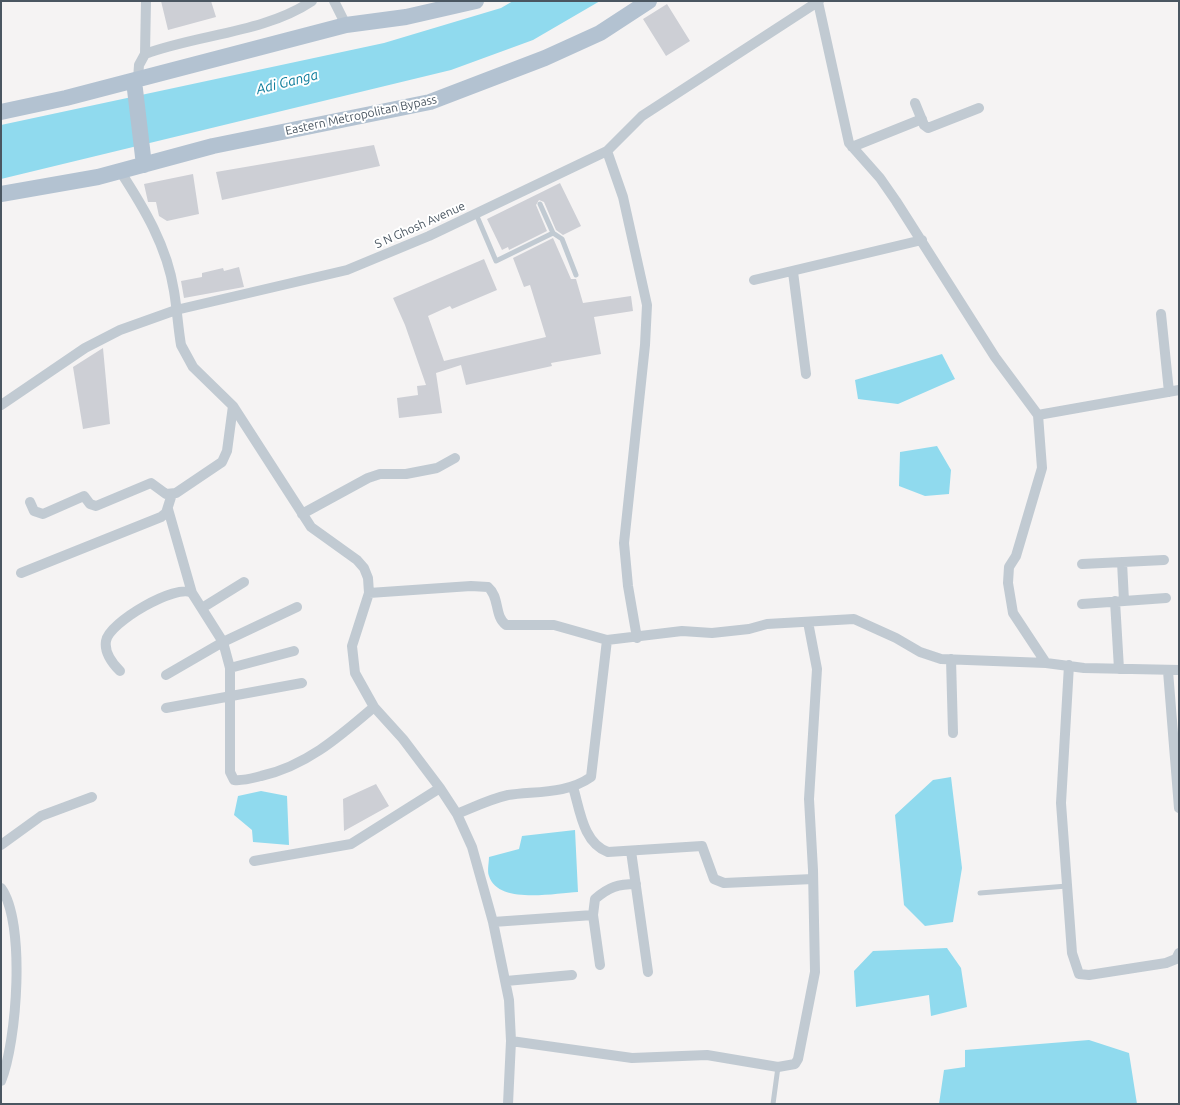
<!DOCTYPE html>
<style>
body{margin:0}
#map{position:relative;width:1180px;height:1105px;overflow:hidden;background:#f5f3f3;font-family:Ubuntu,sans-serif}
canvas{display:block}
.frame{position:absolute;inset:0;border:2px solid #4a5661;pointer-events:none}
</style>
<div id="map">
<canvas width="1180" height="1105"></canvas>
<div class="frame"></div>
</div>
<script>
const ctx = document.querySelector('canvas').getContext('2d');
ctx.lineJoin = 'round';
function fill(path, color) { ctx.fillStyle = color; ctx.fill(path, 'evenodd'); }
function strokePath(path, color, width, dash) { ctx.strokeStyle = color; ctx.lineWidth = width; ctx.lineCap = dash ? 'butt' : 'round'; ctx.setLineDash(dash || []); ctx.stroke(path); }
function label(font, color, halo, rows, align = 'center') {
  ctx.font = font + ' Ubuntu,sans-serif'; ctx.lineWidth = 4; ctx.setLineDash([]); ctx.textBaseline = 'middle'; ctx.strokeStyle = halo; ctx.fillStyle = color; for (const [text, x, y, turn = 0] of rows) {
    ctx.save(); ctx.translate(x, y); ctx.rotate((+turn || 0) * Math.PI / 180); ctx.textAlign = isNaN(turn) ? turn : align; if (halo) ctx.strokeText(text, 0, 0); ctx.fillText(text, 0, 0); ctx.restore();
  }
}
fill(new Path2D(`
 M513 1H600L533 40 451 70 1 179V125L384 43 501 8Z
 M942 354 955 379 898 404 858 399 855 380Z
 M937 446 951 470 949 494 925 496 899 486 900 452Z
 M951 777 962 868 953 922 925 926 904 905 895 815 933 780Z
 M261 791 287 796 289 845 253 842 252 830 234 815 238 796Z
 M575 830 578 892C555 893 498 905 489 876 487 871 489 862 489 857L519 849 522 836Z
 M947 948 961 968 967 1007 931 1016 929 995 856 1007 854 971 873 951Z
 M1089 1040 1129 1053 1137 1104H939L944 1070 965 1067V1050Z`), '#90daee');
fill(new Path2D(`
 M161 1H211L216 17 168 30Z
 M667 4 690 41 666 56 643 19Z
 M374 145 380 166 222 200 216 172Z
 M193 174 199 214 167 221 159 216 156 202H148L144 184Z
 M560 183 581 226 563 235 556 230 544 202 539 200 536 205 547 231 509 250 508 247 502 250 487 219Z
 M553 238 571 279H576L583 303 631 296 633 311 594 317 601 354 551 363 552 366 466 385 461 365 436 373 442 413 399 418 397 398 418 395 417 386 426 385 405 325 393 298 484 259 497 290 452 309 450 306 428 316 444 361 546 337 530 285 524 287 513 258Z
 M239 267 244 287 184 298 181 281 202 277V273L223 268 224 271Z
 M103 348 110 424 83 429 73 367Z
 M376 784 389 806 344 831 343 799Z`), '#cdcfd5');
strokePath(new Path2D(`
 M540 204 553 233
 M476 214 496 261 553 233 562 239 576 275
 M980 893 1067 886
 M773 1104 778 1067`), '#c1cad2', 5);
strokePath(new Path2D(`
 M334 1 346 25
 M818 2 849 143 880 178 896 201 995 357 1038 415 1179 390
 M145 54 146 1
 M138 79 139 65 145 54C199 34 264 33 312 1
 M915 103 924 125 928 128 979 108
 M852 147 922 119
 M607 151 623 197 647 305 645 345 624 543 628 586 637 638
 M120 171C144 208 167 246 174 291 177 309 178 327 181 345L193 367 233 406 311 527 357 560 364 568 368 578 369 593 352 646 355 673 374 707 403 739 440 788 457 814 472 847 493 922 509 1000 511 1041 508 1104
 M793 272 806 374
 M754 280 922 240
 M1161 314 1169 392
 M1 405 85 348 120 330 176 310 347 270 429 236 607 151 642 116 819 1
 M30 502 34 511 43 514 84 496 90 504 96 506 151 483 166 494 176 493 222 462 227 451 233 406
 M168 509 192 593
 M302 514 368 478 380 474H406L437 468 455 458
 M1122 562 1124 601
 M1082 564 1164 560
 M21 573 161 517 166 513 172 494
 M369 593 471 586 488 587C500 597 494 616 506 625H554L607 640 591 777C567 794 536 791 508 795 490 799 474 807 457 814
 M1115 601 1119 669
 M1082 604 1166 598
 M202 608 244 582
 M607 640 682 631 712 633 749 629 767 624 854 619 896 638 920 652 941 659 1046 663 1013 613 1008 583 1009 567 1016 556 1042 468 1038 415
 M951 659 953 733
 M1046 663 1084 668 1179 670
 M1069 665 1061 803 1072 953 1079 974 1089 975 1166 963 1176 959 1179 953
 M230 668 294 651
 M120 671C112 663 104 653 106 641 109 622 177 583 192 593L223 642 230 668V772L234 780C243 781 253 778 261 776 306 766 339 737 374 707
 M1168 671 1179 808
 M166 675 223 642 297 607
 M166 708 302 683
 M573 787C580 810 583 843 608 852L702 846 714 879 724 883 813 879
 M1 845 41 816 92 797
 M631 851 648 972
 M254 861 351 844 440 788
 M1 888C26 922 17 1042 1 1081
 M593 915 600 965
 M493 922 593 915 595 899C609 887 618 884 636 884
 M506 981 572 975
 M511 1041 632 1058 707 1055 778 1067 795 1064 798 1059 815 972 813 870 809 799 817 669 808 622`), '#c1cad2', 10);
strokePath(new Path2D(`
 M134 81 144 165
 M1 112 66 98 346 25 406 17 476 1
 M1 194 98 177 213 146 430 102 545 58 600 33 649 1`), '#b3c2d1', 16);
label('12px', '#4a5661', '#fff', [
 ["Eastern Metropolitan Bypass",361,115,-12],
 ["S N Ghosh Avenue",420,225,-24]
]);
label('italic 14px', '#0c7c9b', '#fff', [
 ["Adi Ganga",287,82,-14]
]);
</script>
